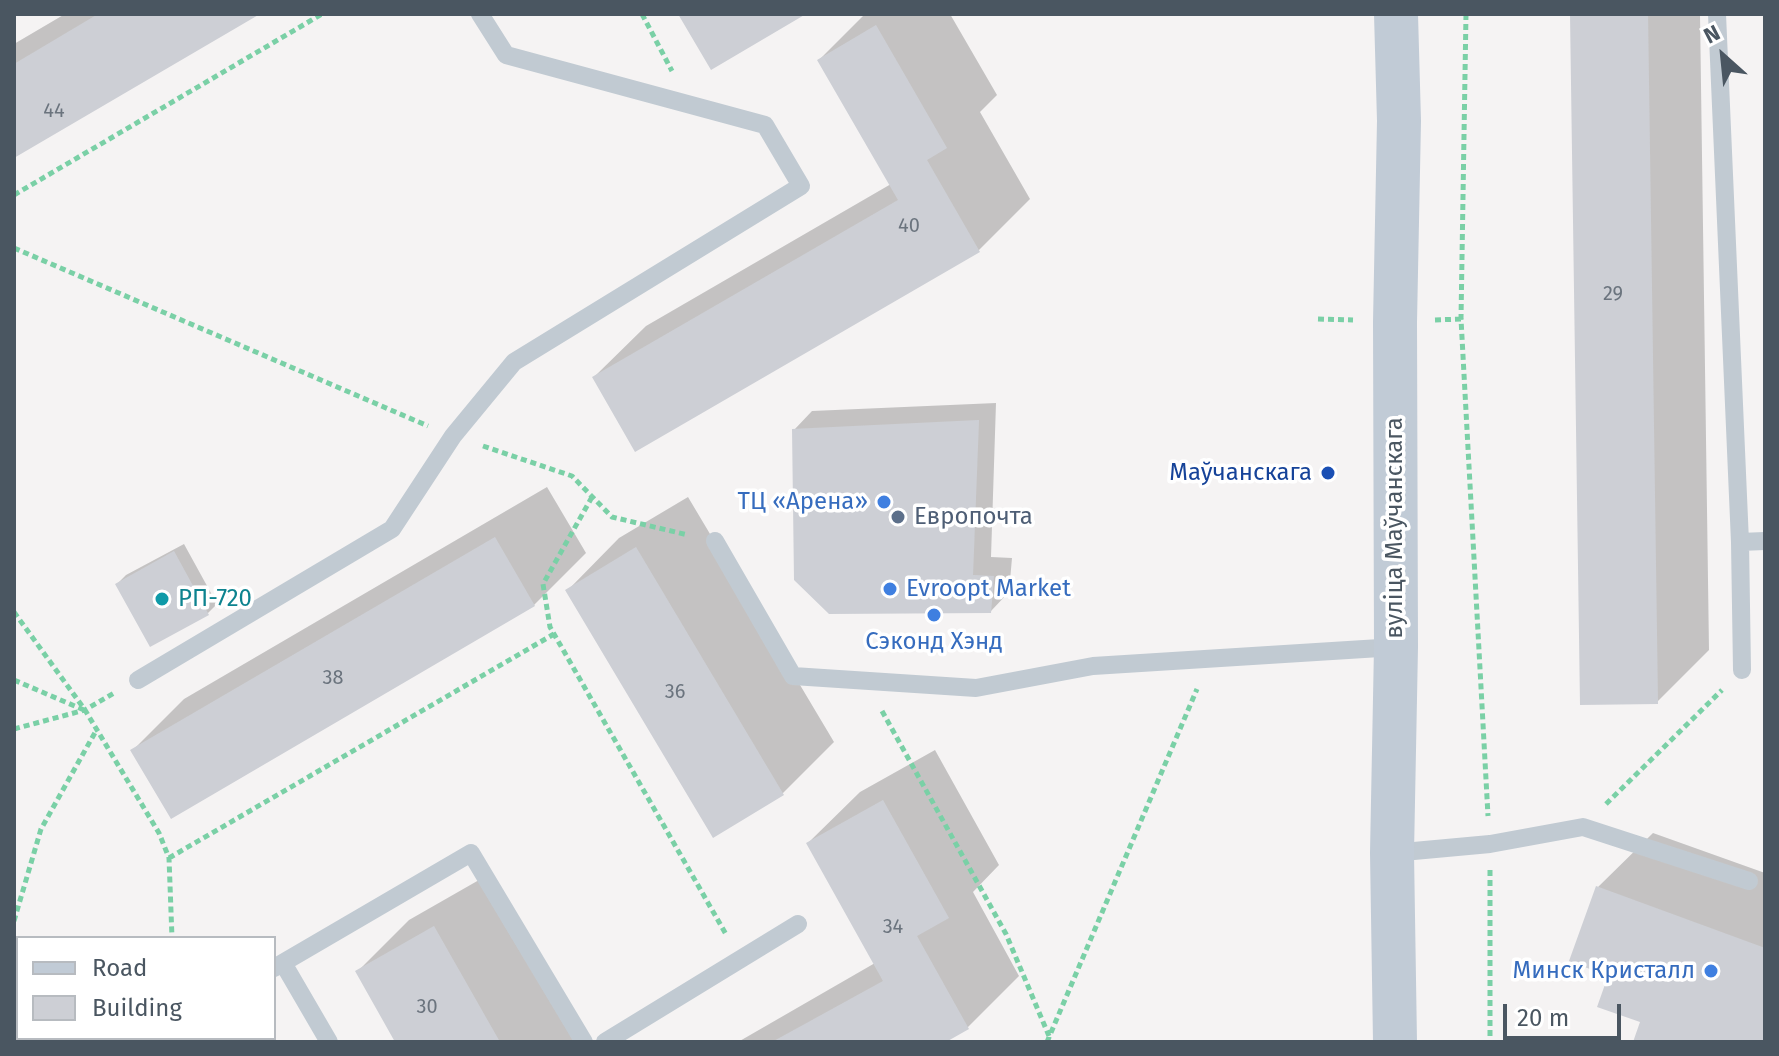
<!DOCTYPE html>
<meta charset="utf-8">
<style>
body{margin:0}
#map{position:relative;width:1779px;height:1056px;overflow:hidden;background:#f5f3f3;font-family:"Fira Sans",sans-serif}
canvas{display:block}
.frame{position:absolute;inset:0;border:16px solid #4a5661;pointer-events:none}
.legend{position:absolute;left:16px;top:936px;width:260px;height:104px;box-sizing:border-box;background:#fff;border:2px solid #b7bbc0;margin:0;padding:10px 14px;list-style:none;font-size:24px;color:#4a5661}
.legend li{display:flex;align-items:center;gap:16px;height:40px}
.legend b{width:40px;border:2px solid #b7bbc0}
.north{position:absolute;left:1683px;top:16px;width:80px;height:80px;-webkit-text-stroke:6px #fff;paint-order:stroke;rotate:333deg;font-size:22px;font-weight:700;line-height:32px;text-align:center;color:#4a5661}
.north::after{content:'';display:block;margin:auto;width:28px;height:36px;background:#4a5661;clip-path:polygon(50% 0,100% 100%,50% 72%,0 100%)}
.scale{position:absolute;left:1503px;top:1004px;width:118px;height:36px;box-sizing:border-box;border:4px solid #4a5661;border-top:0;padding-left:10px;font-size:24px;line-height:28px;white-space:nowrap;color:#4a5661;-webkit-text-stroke:6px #fff;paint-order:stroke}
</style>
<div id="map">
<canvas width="1779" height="1056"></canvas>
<div class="frame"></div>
<ul class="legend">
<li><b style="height:10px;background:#c1cbd6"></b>Road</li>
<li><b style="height:22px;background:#cdcfd5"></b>Building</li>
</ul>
<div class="north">N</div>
<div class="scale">20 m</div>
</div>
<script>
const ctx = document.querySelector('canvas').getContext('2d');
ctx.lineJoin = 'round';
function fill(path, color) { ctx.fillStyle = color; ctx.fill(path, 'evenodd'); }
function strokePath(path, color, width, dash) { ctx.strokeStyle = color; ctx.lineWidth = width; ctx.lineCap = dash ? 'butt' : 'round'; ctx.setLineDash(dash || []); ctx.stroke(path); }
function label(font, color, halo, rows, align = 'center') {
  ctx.font = font + ' "Fira Sans",sans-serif'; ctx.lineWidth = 7; ctx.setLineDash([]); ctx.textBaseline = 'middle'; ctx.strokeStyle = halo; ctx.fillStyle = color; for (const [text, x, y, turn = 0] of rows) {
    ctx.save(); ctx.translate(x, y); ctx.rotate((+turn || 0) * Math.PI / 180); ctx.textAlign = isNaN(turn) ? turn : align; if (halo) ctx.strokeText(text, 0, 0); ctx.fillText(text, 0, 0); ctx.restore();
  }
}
fill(new Path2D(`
 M65 14H256L14 156V44Z
 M865 14H950L997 95 980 112 1030 199 979 250 594 377 646 326 891 184 819 60Z
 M1572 14H1700L1709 650 1657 702Z
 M996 403 991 557 1012 558 1009 592 991 611 794 430 812 411Z
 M547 487 586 553 534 605 172 817 133 750 184 699Z
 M688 497 834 742 783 793 714 835 568 590 619 538Z
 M184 544 217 604 208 613 151 645 117 584 126 575Z
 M935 750 999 865 973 892 1019 976 968 1027 942 1042H738L875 963 808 843 860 792Z
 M1653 833 1765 873V1042H1635L1642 1021 1611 974 1598 887Z
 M486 876 580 1042H397L357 972 409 920Z`), '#0003');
fill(new Path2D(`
 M98 14H260L14 158V64Z
 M678 14H806L711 70Z
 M1570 14H1648L1658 704 1580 705Z
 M876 25 947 148 927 160 980 252 635 452 592 377 898 200 817 60Z
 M979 420 973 575 994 576 991 613 829 614 794 580 792 429Z
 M495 537 535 606 171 819 130 750Z
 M636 547 784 795 713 838 565 590Z
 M174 551 209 615 150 647 115 584Z
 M883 800 949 918 917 936 969 1029 946 1042H772L883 981 806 843Z
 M1596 886 1765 948V1042H1633L1640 1022 1597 1007 1608 976 1569 961Z
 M434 926 500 1042H395L355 971Z`), '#cdcfd5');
strokePath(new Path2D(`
 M642 14 672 71
 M1466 14 1461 319 1488 816
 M14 195 322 14
 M14 248 428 426
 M1318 319 1353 320
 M1435 320 1461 319
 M483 446 572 476 612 517 688 535
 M592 497 543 584 550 627 727 936
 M14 612 85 710 159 833 169 858 172 938
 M14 680 84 710
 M882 711 1006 934 1049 1036
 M14 729 85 710 114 693
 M1606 804 1722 690
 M169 858 554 634
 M1490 870V1042
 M14 921 41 829 97 729
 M1047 1042 1197 689`), '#7ad0a6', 5, [6, 4]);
strokePath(new Path2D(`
 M1717 14 1740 542 1742 670
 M715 541 793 676 976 688 1093 666 1396 647
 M1740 542 1765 541
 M138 680 392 529 453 436 514 362 801 186 765 125 506 55 480 14
 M1392 853 1490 844 1583 827 1749 881
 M283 963 329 1042
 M274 968 471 853 584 1042
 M141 1042 148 1038
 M605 1042 798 924`), '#c1cad2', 18);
strokePath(new Path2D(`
 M1395 1042 1392 853 1396 647 1395 322 1399 121 1396 14`), '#c1cbd6', 44);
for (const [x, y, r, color] of [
 [1328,473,8,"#1a4fb4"],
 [884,502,8,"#3f7fe0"],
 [898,517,8,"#5c6f8a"],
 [890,589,8,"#3f7fe0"],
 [162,599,8,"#0f9aa8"],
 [934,615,8,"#3f7fe0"],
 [1711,971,8,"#3f7fe0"]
]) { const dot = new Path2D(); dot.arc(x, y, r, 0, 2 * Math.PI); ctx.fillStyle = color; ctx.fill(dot); strokePath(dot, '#fff', 3); }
label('20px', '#6b747e', null, [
 ["44",54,111],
 ["40",909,226],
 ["29",1613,294],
 ["38",333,678],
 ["36",675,692],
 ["34",893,927],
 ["30",427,1007]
]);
label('24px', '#164399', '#fff', [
 ["Маўчанскага",1312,473]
], 'right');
label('24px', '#366cbe', '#fff', [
 ["ТЦ «Арена»",868,502],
 ["Evroopt Market",906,589,"left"],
 ["Сэконд Хэнд",934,642,"center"],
 ["Минск Кристалл",1695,971]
], 'right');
label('24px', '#4e5e75', '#fff', [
 ["Европочта",914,517]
], 'left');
label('24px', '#4a5661', '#fff', [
 ["вуліца Маўчанскага",1395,528,-90]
]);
label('24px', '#0d838f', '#fff', [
 ["РП-720",178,599]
], 'left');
</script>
